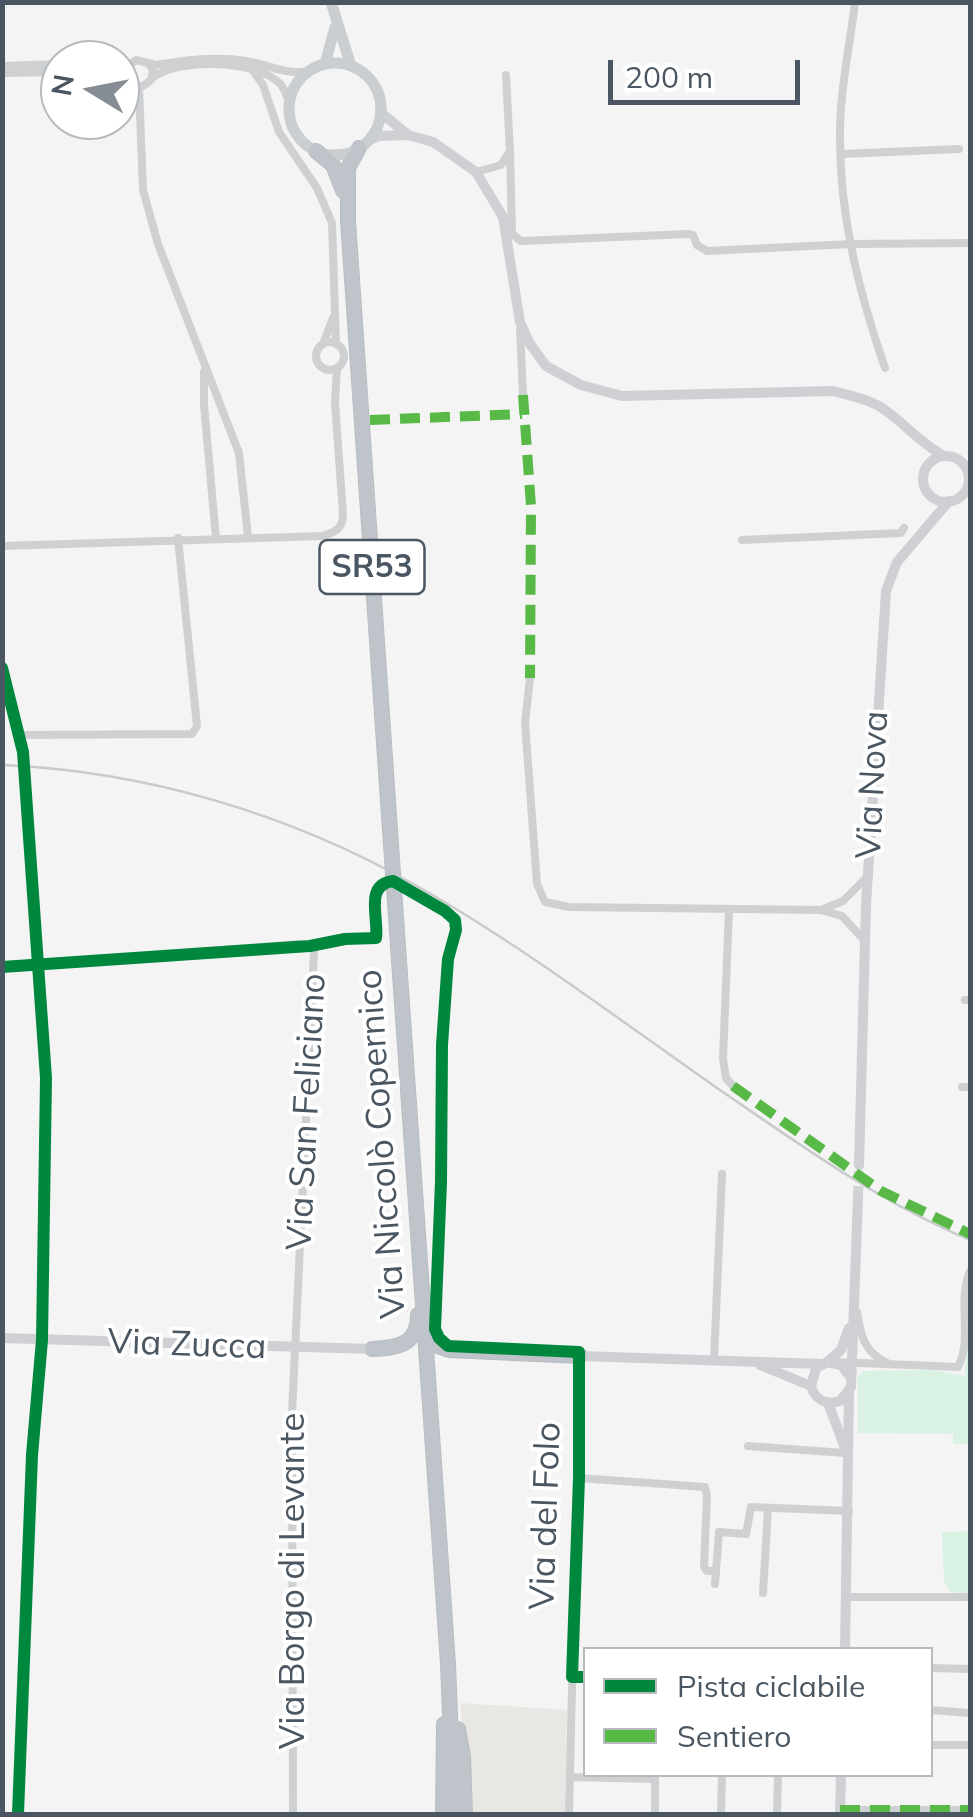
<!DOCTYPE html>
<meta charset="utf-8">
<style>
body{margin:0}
#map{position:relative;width:973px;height:1817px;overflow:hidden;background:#f4f4f4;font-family:Mulish,sans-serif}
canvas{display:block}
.frame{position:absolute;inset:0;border:5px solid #4a5661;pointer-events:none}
.legend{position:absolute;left:583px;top:1647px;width:350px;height:130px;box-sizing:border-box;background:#fff;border:2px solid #b7bbc0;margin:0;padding:12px 18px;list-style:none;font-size:30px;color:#4a5661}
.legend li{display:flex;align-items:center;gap:20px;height:50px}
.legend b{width:50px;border:2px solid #b7bbc0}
.north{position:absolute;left:40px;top:40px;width:100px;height:100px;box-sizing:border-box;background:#fff;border:2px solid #b7bbc0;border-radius:50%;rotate:280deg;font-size:28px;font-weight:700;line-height:40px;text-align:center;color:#4a5661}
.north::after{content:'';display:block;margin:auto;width:35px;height:45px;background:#868d94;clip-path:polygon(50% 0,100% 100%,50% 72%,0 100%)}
.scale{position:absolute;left:608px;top:60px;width:192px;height:45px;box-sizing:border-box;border:5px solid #4a5661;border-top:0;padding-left:12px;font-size:30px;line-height:35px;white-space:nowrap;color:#4a5661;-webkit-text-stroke:8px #fff;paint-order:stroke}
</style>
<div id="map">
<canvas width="973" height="1817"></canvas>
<div class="frame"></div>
<ul class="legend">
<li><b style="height:12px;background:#00873e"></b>Pista ciclabile</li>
<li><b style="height:12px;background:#58b947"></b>Sentiero</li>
</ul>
<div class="north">N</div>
<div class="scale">200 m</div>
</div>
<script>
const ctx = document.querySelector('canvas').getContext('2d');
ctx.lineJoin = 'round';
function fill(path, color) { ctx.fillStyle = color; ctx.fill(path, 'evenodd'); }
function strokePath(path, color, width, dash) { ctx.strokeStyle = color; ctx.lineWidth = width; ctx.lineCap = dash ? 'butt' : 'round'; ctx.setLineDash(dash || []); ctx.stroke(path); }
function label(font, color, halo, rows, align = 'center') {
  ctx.font = font + ' Mulish,sans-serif'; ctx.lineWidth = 8; ctx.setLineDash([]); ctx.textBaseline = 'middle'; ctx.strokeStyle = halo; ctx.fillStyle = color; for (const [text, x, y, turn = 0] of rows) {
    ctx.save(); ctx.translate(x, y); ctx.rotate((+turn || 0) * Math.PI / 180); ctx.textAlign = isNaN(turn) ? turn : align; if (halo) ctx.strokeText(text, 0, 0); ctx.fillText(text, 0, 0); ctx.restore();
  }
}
fill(new Path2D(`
 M460 1703 567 1710 565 1814H471Z`), '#e8e7e3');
fill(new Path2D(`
 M970 1284V1444H953V1434L858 1433V1376L863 1371 932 1370 965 1376Z
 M970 1531V1593L951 1592 944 1581 942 1532Z`), '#d9f2e3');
strokePath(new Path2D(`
 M23 752 25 779`), '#d2d4d7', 8, [8, 4]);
strokePath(new Path2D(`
 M858 1196 859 1165`), '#d2d4d7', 10, [10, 5]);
const highway = new Path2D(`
 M359 148 348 168V221L392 859
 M316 151 333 165 343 191
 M395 903 448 1664 454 1814
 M427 1335 435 1345 449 1350 580 1356
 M372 1349C397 1348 418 1345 418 1315
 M458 1729 463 1757 465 1814
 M443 1814 444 1724`);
strokePath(highway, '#b9bec3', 16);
strokePath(new Path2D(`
 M855 2C850 45 840 90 840 133 839 215 859 292 885 368
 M148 63 156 65C186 60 216 56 246 61 272 65 281 75 310 71
 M2 66 60 64
 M252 69 263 85 279 132 317 188 332 223 336 344
 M2 73 60 72
 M120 76 132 85 143 86 151 80 153 70 148 63 136 60 127 67V79
 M152 78C177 58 252 60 277 81 284 86 286 94 289 102
 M139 87 143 190 158 244 239 453 248 537
 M510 151 512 234 521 241 688 234 693 235 697 245 707 251 851 244 970 243
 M841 154 959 149
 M476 172 501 165 510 151 506 75
 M520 329 523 395
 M316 356a14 14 0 1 1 28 0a14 14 0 1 1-28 0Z
 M323 344 333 318
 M204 372V405L216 538
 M742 540 901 533 904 528
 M2 546 323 536C336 532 343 528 343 514L335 403 337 368
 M2 668 23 752
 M530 678 525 723 537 884 545 902 569 907 821 910 842 916 865 941
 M20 735 192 734 197 726 178 538
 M729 909 723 1059 726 1078 733 1086
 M821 910 843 901 868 876
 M2 967 299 944 310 946 314 951 292 1413 293 1814
 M965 1000H970
 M962 1087H970
 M857 1312C861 1338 865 1353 889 1364
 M714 1360 722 1174
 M836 1362 958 1367C973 1339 957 1301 970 1271
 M748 1446 845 1453
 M579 1478 705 1487 707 1496 704 1567 707 1571H716
 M715 1584 719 1532 746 1534 751 1507 849 1511
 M763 1593 768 1508
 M847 1597H970
 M930 1668 970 1669
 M930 1710 970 1713
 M930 1745H970
 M570 1777 655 1779
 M840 1810H970
 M18 1814 32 1455 42 1340 46 1078 25 779
 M569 1814 580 1356
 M655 1814V1779
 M721 1814 722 1774
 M777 1814 778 1774`), '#ced0d2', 8);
strokePath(new Path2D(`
 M380 112 407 134
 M368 141 379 136 408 135 433 142 476 172 503 217 520 322 530 344 546 366 581 385 622 396 833 391C849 395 865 398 879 406 902 420 917 441 944 456
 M923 479a23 23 0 1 1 46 0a23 23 0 1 1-46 0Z
 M859 1165 866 905 886 591 897 562 949 501
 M2 1338 372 1349
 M580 1356 821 1364
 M827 1362 841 1350 849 1328
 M760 1365 811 1386
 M851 1378 841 1365 827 1362 816 1368 811 1386C815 1400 826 1405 840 1401L851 1387 858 1196
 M828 1403 845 1448
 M845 1650 849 1392
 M840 1814 841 1774`), '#ced0d4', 10);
strokePath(new Path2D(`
 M331 2 351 66
 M289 109a46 46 0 1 1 92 0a46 46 0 1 1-92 0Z
 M325 64 335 27`), '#caced1', 11);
strokePath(highway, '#bec4c9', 14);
strokePath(new Path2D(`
 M2 765C146 771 290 814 415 885 520 944 618 1019 717 1088 799 1144 879 1202 970 1240`), '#c9cacc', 2.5);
const highwayBridge = new Path2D(`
 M392 859 395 903`);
strokePath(highwayBridge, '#b9bec3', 16, []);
strokePath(highwayBridge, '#bec4c9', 14);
strokePath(new Path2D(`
 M523 395 531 506 530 678
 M370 420 522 414
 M733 1086 881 1191 970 1234
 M840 1810H970`), '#58b947', 10, [20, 10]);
strokePath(new Path2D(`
 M2 668 23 752 46 1078 42 1340 32 1455 18 1814
 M2 967 310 946 345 939 376 938C379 917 364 885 393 881L445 911 455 920 456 930 448 959 442 1045 441 1182 435 1329 439 1338 448 1346 579 1352V1478L572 1677H586`), '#00873e', 12);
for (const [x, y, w] of [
 [372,567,105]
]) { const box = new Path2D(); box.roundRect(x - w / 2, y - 27, w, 54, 8); ctx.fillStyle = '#fff'; ctx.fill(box); strokePath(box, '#4a5661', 2.5); }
label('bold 32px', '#4a5661', null, [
 ["SR53",372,567]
]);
label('35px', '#4a5661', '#fff', [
 ["Via Nova",873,785,-87],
 ["Via San Feliciano",307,1112,-87],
 ["Via Niccolò Copernico",382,1144,-94],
 ["Via Zucca",187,1345,2],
 ["Via del Folo",546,1516,-88],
 ["Via Borgo di Levante",293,1581,-90]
]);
</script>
